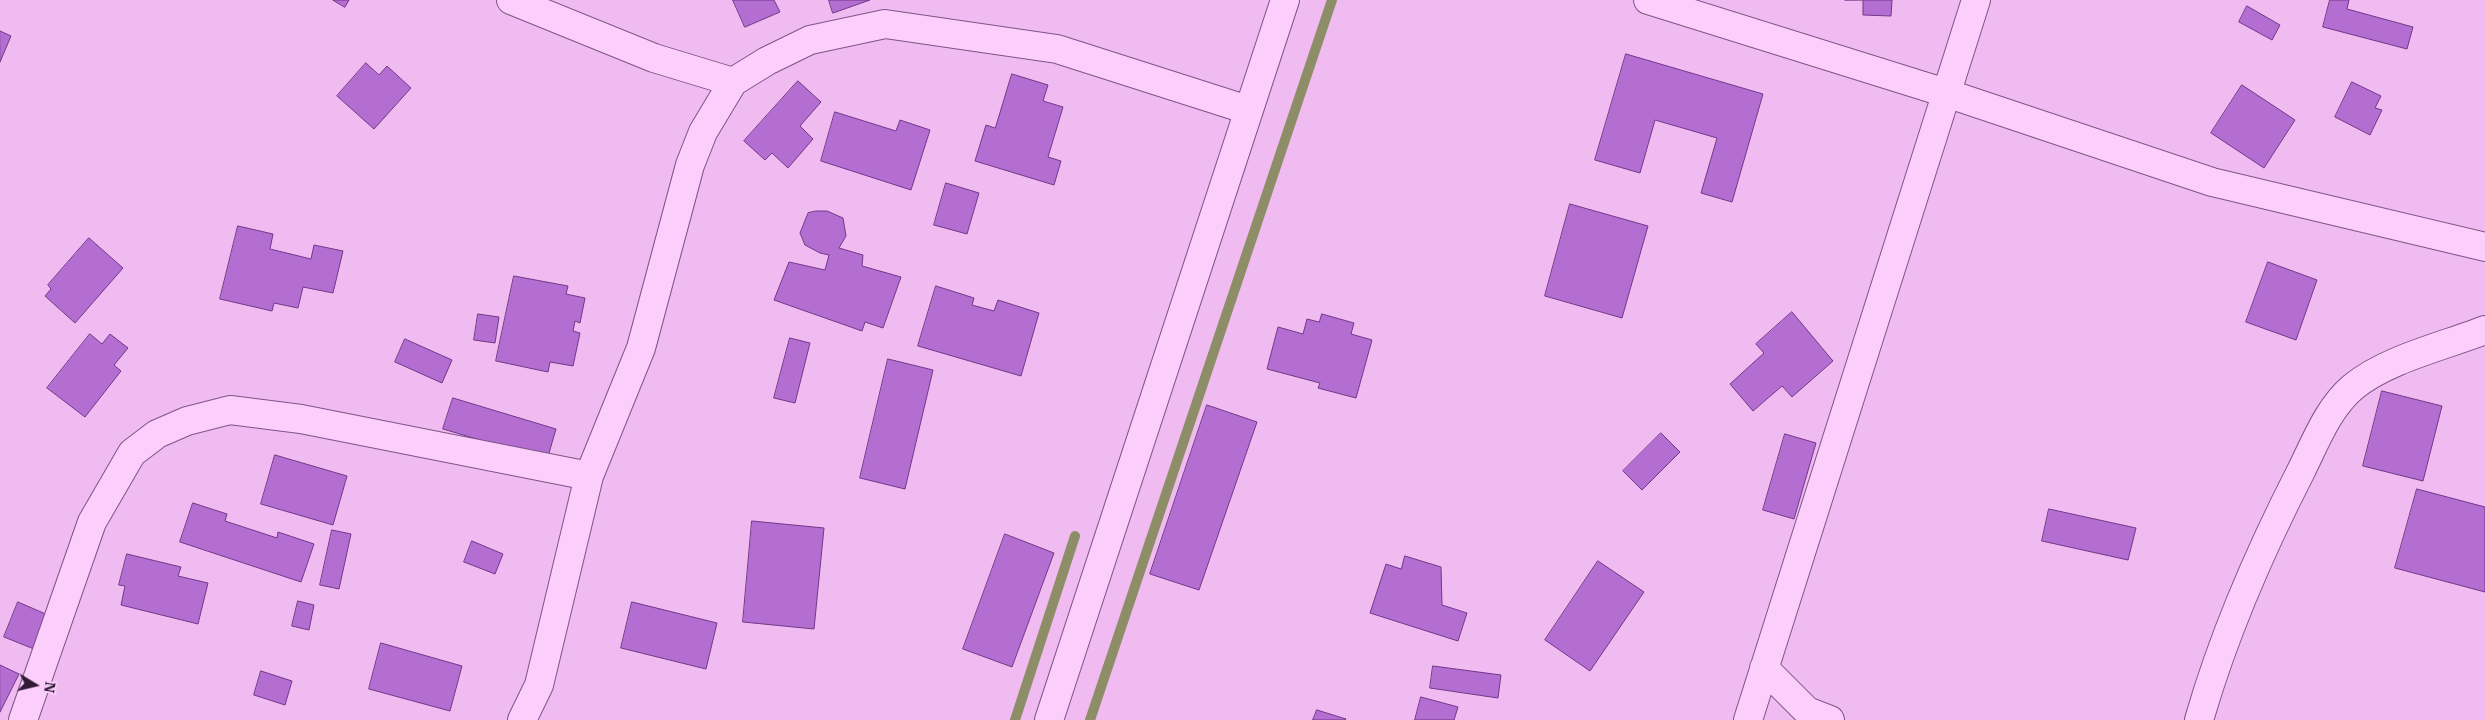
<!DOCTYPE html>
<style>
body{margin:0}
#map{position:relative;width:2485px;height:720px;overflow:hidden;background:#f0bbf0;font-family:"IBM Plex Serif",serif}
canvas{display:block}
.north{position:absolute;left:10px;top:660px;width:50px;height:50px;-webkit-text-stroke:4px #f7cbf7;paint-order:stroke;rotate:99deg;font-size:14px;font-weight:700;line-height:20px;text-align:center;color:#301a36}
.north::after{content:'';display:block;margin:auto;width:18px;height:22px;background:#301a36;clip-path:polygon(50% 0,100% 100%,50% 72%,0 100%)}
</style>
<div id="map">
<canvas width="2485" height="720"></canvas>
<div class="north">N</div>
</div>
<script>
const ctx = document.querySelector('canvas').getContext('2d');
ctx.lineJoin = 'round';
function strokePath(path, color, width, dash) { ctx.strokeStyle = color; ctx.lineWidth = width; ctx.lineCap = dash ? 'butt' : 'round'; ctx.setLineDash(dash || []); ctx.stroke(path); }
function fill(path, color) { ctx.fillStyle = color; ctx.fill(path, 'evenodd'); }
strokePath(new Path2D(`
 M1015 720 1075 536
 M1090 720 1332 0`), '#8d8e67', 10);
const building = new Path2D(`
 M333 0H349L345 7Z
 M733 0H774L780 12 745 27Z
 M829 0H870L833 13Z
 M1845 0H1892L1891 16 1863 15V0Z
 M2330 0H2349L2347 9 2413 27 2407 49 2323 27Z
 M2247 6 2280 25 2272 40 2239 22Z
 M0 31 11 36 0 62Z
 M1626 54 1763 94 1732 202 1701 193 1717 138 1655 120 1640 173 1595 160Z
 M366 63 379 75 387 66 411 88 374 129 337 96Z
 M1012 74 1048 85 1043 101 1063 107 1048 157 1061 161 1054 185 975 161 986 125 995 128Z
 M798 81 821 102 800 126 813 139 788 168 772 153 765 160 744 141Z
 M2352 82 2381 96 2375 108 2382 110 2370 135 2335 117Z
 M2242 85 2295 120 2264 168 2211 133Z
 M835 112 896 131 900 120 930 130 911 190 821 161Z
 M946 183 979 193 967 234 934 225Z
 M1570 204 1648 226 1622 318 1545 296Z
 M816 211H827L843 218 846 236 839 248 863 255 862 266 901 277 883 328 865 322 862 331 774 300 789 262 825 270 829 255 820 253 805 245 800 233 808 213Z
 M238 226 273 234 270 249 311 259 314 245 343 251 333 293 303 287 298 308 274 303 272 311 220 299Z
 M89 238 123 268 75 323 45 296 51 289 48 285Z
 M2268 262 2317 280 2296 340 2246 322Z
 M514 276 568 286 566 294 585 298 580 323 575 321 573 331 580 333 573 366 550 362 548 372 496 361Z
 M936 286 974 298 972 305 994 311 998 300 1039 313 1021 376 918 346Z
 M1792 312 1833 361 1792 397 1782 386 1753 411 1730 384 1764 353 1756 344Z
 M478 314 499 317 495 343 474 340Z
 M1322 314 1354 323 1351 334 1372 340 1356 398 1318 388 1320 383 1267 369 1278 327 1303 334 1307 319 1319 322Z
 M90 334 102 344 110 334 128 348 114 365 121 371 85 417 47 388Z
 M790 338 810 343 795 403 774 398Z
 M405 339 452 360 442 383 395 362Z
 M888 359 933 370 905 489 860 478Z
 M2382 391 2442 406 2423 481 2363 466Z
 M453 398 556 429 547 460 443 429Z
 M1207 405 1257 422 1199 590 1150 574Z
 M1661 433 1680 452 1642 490 1623 471Z
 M1785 434 1816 443 1794 519 1763 510Z
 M275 455 347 476 333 525 261 504Z
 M2417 489 2485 507V592L2395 568Z
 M193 503 227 514 225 521 277 538 278 532 314 544 301 582 180 542Z
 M2049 509 2136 528 2128 560 2042 541Z
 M752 521 824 528 814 629 743 622Z
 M332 530 351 534 339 589 320 585Z
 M1005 534 1054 553 1012 667 963 649Z
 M472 541 503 554 495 574 464 562Z
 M127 554 181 567 178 576 208 583 198 624 121 605 125 586 119 585Z
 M1405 556 1441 567 1442 605 1467 613 1458 641 1370 613 1386 564 1401 569Z
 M1598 561 1644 592 1590 671 1545 640Z
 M298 601 314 605 309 630 292 626Z
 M18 602 48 615 34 649 4 637Z
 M632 602 717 623 706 669 621 648Z
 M381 643 462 666 450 711 369 689Z
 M0 665 19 674 0 712Z
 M1433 666 1501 675 1498 698 1430 688Z
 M261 671 292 681 285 705 254 695Z
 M1421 697 1458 707 1454 720H1415Z
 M1317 710 1346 719 1345 720H1313Z`);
fill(building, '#b46ed1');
strokePath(building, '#703889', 1);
const minor = new Path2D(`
 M511 0 654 58 733 82
 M1648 0 1946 93 2212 182 2485 247
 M1764 668 1807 711 1830 720
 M23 720 92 522 132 453 157 434 187 421 230 410 301 419 589 476
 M522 720 539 685 589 476 641 348 690 165 703 132 733 82 767 61 810 40 885 24 1057 49 1248 110
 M1748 720 1976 0
 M2199 720C2224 633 2260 551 2301 471 2315 443 2328 408 2353 387 2387 359 2444 346 2485 330`);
const tertiary = new Path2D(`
 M1049 720 1285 0`);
strokePath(minor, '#7f5488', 30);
strokePath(tertiary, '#7f5488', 30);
strokePath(minor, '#fbcefb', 28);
strokePath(tertiary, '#fbcefb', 28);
</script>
